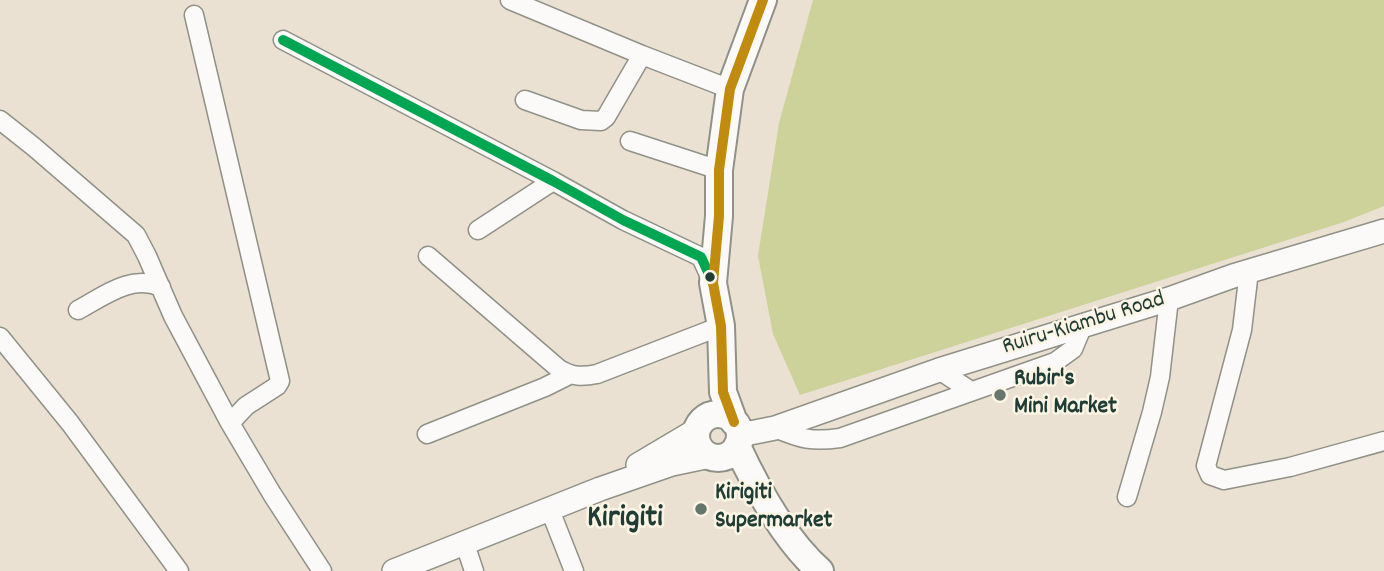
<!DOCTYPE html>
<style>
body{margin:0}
canvas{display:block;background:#eae1d2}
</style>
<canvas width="1384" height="571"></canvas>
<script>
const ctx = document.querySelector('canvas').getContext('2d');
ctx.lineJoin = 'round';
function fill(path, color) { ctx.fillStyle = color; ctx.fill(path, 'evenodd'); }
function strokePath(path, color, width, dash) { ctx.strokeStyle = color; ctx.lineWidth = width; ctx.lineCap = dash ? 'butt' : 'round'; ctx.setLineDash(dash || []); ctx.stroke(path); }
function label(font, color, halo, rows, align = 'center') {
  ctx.font = font + ' Dekko,sans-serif'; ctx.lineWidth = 5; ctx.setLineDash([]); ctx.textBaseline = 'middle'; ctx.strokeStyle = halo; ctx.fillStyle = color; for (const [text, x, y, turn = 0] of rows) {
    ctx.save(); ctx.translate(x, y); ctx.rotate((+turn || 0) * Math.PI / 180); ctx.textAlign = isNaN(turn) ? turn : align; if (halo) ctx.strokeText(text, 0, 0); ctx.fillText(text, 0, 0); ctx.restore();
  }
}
fill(new Path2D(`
 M813 0H1384V206L1344 222 800 395 773 334 758 256 779 123Z`), '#ccd299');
const minor = new Path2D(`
 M510 0 642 55 730 89
 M194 15 280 381 277 386 246 406 230 423
 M283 40 553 181 623 220 701 257 711 279
 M525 100 581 120 601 121 606 117 642 55
 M0 120 34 147 136 235 147 256 173 316 230 423 272 494 322 571
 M630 141 719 170
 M478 230 553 181
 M428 256 559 369C573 377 582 377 597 374L721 326
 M1249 271 1242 330 1206 466 1210 475 1224 480 1290 467 1384 441
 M78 310C104 296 131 274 161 287
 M0 337 70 423 179 571
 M939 370 971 391
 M775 428C801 439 812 442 840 438L1055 362 1073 349 1083 325
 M427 434 545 387 569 375
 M1127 497 1152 412 1160 377 1169 299
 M550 510 574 571
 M465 544 474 571`);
const major = new Path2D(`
 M740 435 775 428 939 370 1169 299 1233 276 1384 231
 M638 465 697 430
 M394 571 600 489 672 464 710 456`);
const highway = new Path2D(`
 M696 436a22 22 0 1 1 44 0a22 22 0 1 1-44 0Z
 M734 422 723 392 721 326 713 283 719 216V170L730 89 763 0
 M737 446C757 489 785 540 820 571`);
strokePath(minor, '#909187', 21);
strokePath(major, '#909187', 26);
strokePath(highway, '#909187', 30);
strokePath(minor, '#fcfaf8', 18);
strokePath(major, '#fcfaf8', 23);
strokePath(highway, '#fcfaf8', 26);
strokePath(new Path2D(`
 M283 40 553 181 623 220 701 257 713 283`), '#00a651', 10);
strokePath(new Path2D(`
 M734 422 723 392 721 326 713 283 719 216V170L730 89 763 0`), '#c18c0d', 10);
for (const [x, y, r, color] of [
 [710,277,6,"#1f3d34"],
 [1000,395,7,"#66766b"],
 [701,509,7,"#66766b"]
]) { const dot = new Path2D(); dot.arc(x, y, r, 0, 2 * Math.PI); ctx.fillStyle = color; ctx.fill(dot); strokePath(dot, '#fcf5e5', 2.5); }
label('24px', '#1f3d34', '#fcf5e5', [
 ["Ruiru-Kiambu Road",1084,325,-17]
]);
label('bold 24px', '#1f3d34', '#fcf5e5', [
 ["Rubir's",1014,381],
 ["Mini Market",1014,409],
 ["Kirigiti",715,495],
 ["Supermarket",715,523]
], 'left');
label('bold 32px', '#1f3d34', '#fcf5e5', [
 ["Kirigiti",625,521]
]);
</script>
